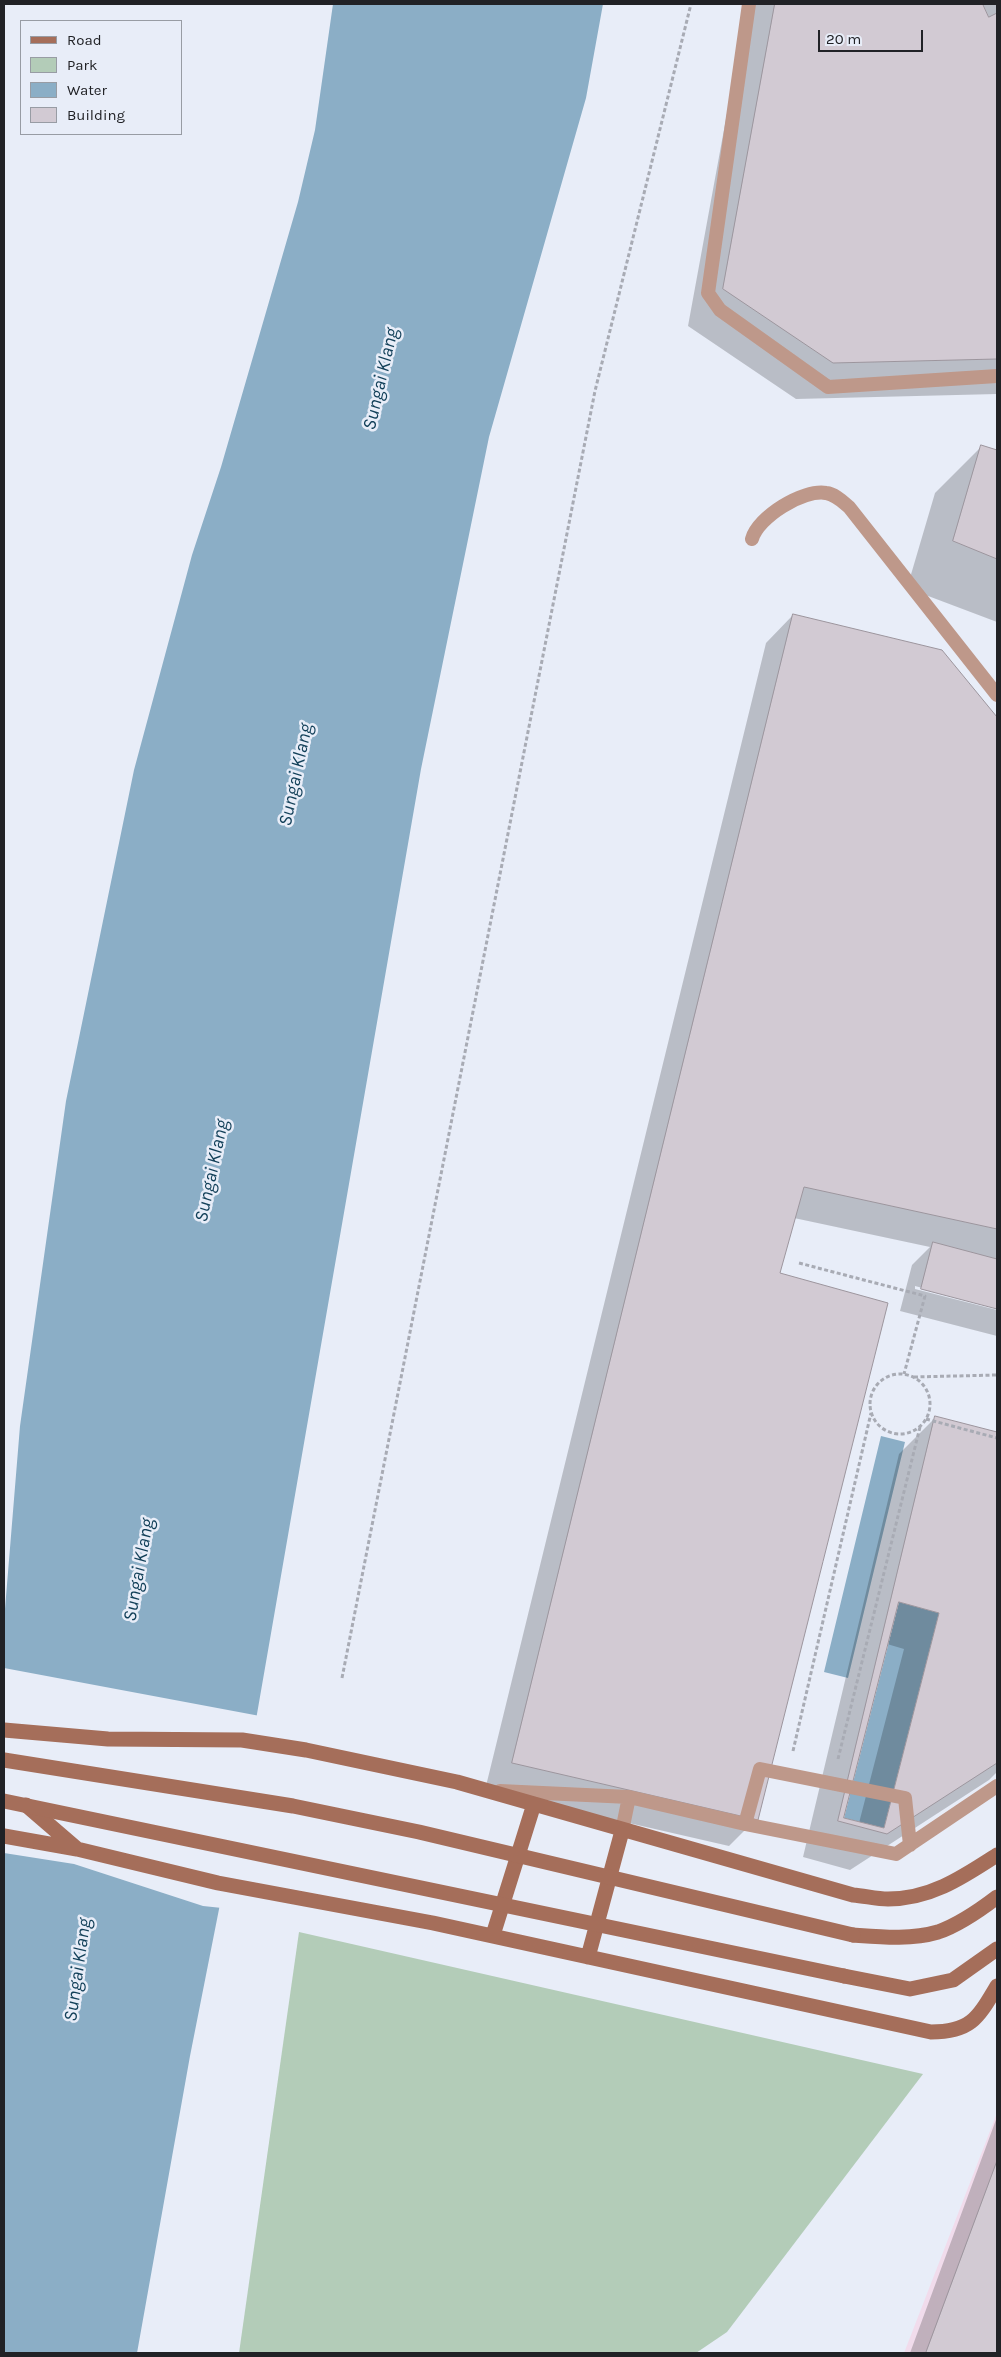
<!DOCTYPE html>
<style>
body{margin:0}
#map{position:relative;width:1001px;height:2357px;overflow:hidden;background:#e8edf8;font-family:Karla,sans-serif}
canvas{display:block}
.frame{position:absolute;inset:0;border:5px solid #212226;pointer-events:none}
.legend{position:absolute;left:20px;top:20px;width:162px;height:115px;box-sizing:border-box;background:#e8edf8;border:1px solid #989ca4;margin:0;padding:6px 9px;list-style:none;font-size:15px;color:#212226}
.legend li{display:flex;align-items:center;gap:10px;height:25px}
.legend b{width:25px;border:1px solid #989ca4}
.scale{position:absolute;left:818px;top:30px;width:105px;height:22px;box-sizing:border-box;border:2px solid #212226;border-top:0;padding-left:6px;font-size:15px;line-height:18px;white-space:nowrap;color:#212226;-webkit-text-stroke:4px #e8edf8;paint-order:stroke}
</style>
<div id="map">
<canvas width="1001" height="2357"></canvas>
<div class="frame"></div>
<ul class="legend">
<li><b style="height:6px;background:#a56e5a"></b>Road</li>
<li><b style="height:14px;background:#b3ccb8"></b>Park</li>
<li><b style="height:14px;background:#8baec6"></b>Water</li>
<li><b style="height:14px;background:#d2cad3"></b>Building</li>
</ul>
<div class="scale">20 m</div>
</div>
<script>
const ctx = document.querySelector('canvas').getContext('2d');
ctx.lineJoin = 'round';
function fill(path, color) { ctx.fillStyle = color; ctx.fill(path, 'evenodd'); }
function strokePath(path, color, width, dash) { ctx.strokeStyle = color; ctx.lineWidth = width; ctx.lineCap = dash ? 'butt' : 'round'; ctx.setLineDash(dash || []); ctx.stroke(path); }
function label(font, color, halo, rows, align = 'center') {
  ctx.font = font + ' Karla,sans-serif'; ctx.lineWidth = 5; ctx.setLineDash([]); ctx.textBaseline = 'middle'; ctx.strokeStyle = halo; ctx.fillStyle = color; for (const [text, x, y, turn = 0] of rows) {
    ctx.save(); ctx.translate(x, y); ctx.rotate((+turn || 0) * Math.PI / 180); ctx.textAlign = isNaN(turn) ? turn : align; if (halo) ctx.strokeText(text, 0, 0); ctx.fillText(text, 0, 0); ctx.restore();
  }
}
fill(new Path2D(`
 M997 2113V2353H904Z`), '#f1dcec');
fill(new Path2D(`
 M299 1932 923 2074 727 2332 696 2353H239Z`), '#b3ccb8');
fill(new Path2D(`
 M333 4H603L586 98 489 437 421 769 253 1737 190 2056 137 2353H4V1621L20 1426 66 1101 134 770 192 555 221 467 298 202 315 130Z
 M881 1436 905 1442 848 1678 824 1672Z
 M899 1602 939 1613 884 1828 844 1818Z`), '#8baec6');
fill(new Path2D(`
 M4 1668 260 1716 222 1908 203 1906 74 1864 4 1853Z`), '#e8edf8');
fill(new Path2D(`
 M747 4H997V394L796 399 688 326Z
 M982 446 997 451V622L907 588 935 493Z
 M793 615 942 651 997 719V1308L915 1286V1289L997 1310V1336L900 1311 912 1265 930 1247 794 1218 779 1274 756 1819 729 1846 485 1790 766 643Z
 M935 1418 997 1433V1772L989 1780 850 1870 803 1857 899 1454ZM887 1644 904 1649 859 1823 843 1819Z
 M997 2117V2353H910Z`), '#0003');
const building = new Path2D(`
 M775 4H997V359L833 363 723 289Z
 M983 4H997V13L989 17Z
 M981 445 997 450V559L953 541Z
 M793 614 942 650 997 717V1229L804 1187 780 1273 888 1303 758 1820 512 1763Z
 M933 1242 997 1259V1309L921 1289Z
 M935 1416 997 1432V1763L887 1834 838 1821ZM899 1602 939 1613 884 1828 844 1818Z
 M997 2161V2353H926Z`);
fill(building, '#d2cad3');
strokePath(building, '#9c959d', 1);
strokePath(new Path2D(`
 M799 1263 925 1296 904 1374
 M870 1404a30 30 0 1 1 60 0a30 30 0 1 1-60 0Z
 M914 1377 997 1375
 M926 1419 997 1438
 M342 1678 595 391 691 4
 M793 1751 871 1413
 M838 1759 920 1427`), '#a8abb4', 3, [4, 2.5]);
strokePath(new Path2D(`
 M749 4 708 293 720 310 828 387 997 376
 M752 539C758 517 803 489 826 493 835 494 842 501 849 507L997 695
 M500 1791 629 1797 745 1824 896 1854 997 1786
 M745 1824 760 1769 905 1798 910 1845
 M622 1831 629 1797`), '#be988a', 14);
strokePath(new Path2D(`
 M4 1730 108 1739 242 1740 306 1750 457 1782 853 1895C865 1896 877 1899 888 1899 931 1899 963 1877 997 1855
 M26 1805 76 1848
 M4 1836 77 1849 218 1883 433 1923 931 2032C971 2032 978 2018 997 1986
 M493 1935 534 1804
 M853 1935C881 1937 911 1940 938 1932 958 1925 980 1910 997 1897
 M588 1957 622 1831
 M844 1976 910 1989 953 1980 997 1949`), '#a56e5a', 15);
strokePath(new Path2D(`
 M4 1760 293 1806 419 1832 853 1935
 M4 1801 844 1976`), '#a56e5a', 15);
label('italic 19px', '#113f58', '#e8edf8', [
 ["Sungai Klang",381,379,-77],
 ["Sungai Klang",296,775,-78],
 ["Sungai Klang",212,1171,-78],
 ["Sungai Klang",139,1570,-80],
 ["Sungai Klang",78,1970,-82]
]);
</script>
